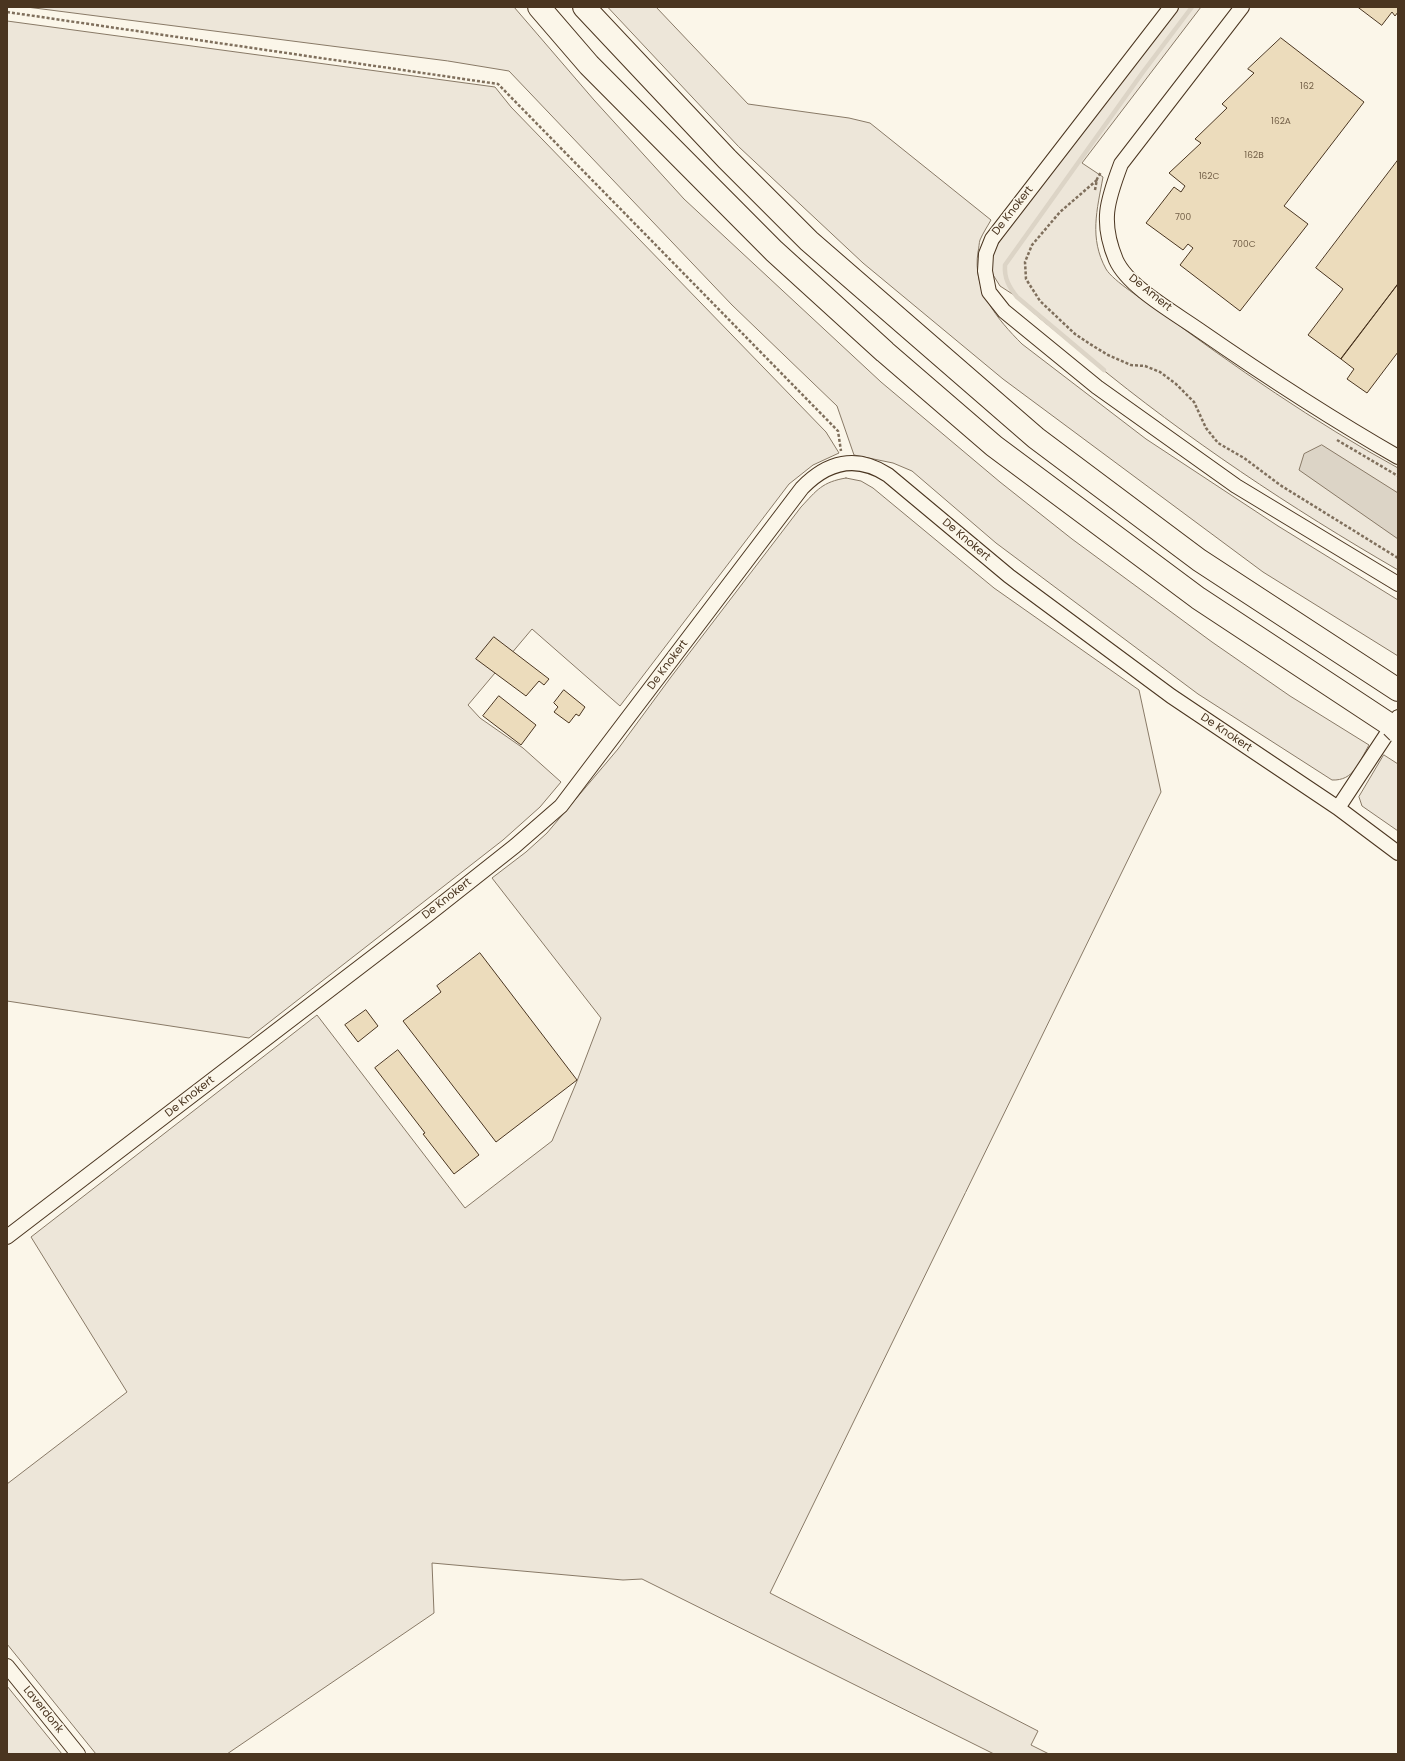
<!DOCTYPE html>
<style>
body{margin:0}
#map{position:relative;width:1405px;height:1761px;overflow:hidden;background:#fbf6e9;font-family:Poppins,sans-serif}
canvas{display:block}
.frame{position:absolute;inset:0;border:8px solid #4a3520;pointer-events:none}
</style>
<div id="map">
<canvas width="1405" height="1761"></canvas>
<div class="frame"></div>
</div>
<script>
const ctx = document.querySelector('canvas').getContext('2d');
ctx.lineJoin = 'round';
function fill(path, color) { ctx.fillStyle = color; ctx.fill(path, 'evenodd'); }
function strokePath(path, color, width, dash) { ctx.strokeStyle = color; ctx.lineWidth = width; ctx.lineCap = dash ? 'butt' : 'round'; ctx.setLineDash(dash || []); ctx.stroke(path); }
function label(font, color, halo, rows, align = 'center') {
  ctx.font = font + ' Poppins,sans-serif'; ctx.lineWidth = 3; ctx.setLineDash([]); ctx.textBaseline = 'middle'; ctx.strokeStyle = halo; ctx.fillStyle = color; for (const [text, x, y, turn = 0] of rows) {
    ctx.save(); ctx.translate(x, y); ctx.rotate((+turn || 0) * Math.PI / 180); ctx.textAlign = isNaN(turn) ? turn : align; if (halo) ctx.strokeText(text, 0, 0); ctx.fillText(text, 0, 0); ctx.restore();
  }
}
const green = new Path2D(`
 M27 7H514L594 100 684 199 881 382 1000 482 1072 539 1212 642 1290 696 1369 745C1359 762 1354 781 1332 780L1198 694 996 543 912 471 893 463 854 455 837 406 732 305 509 71 448 61Z
 M608 7H656L748 104 849 118 870 123 991 220C987 227 983 233 980 240 979 243 979 248 978 252 972 289 997 319 1022 344L1146 439 1278 526 1398 600V656L1263 572 1003 379 863 263 739 147Z
 M1180 7H1201L1082 163 1103 177C1097 210 1089 238 1106 269 1113 281 1145 301 1158 310 1235 367 1314 422 1398 468V570C1291 508 1187 439 1091 360 1067 339 1039 320 1017 297L1000 286 990 270 991 254 1013 222Z
 M7 21 495 87 511 107 826 432 839 453 813 465 789 484 620 706 532 629 468 705 480 718 523 748 561 782 540 807 503 840 249 1038 7 1001Z
 M846 478 861 481 873 488 994 588 1139 690 1161 792 770 1593 1038 1731 1031 1745 1049 1754H994L642 1579 623 1580 432 1563 434 1613 227 1754H96L7 1644V1484L127 1392 31 1237 317 1015 465 1208 552 1141 577 1081 601 1018 492 878 526 852 547 833 618 749 671 677 801 507C817 490 822 482 846 478Z
 M1384 755 1398 764V831L1362 806 1359 797Z
 M7 1686 62 1754H7Z`);
fill(green, '#ede6d9');
strokePath(green, '#887966', 1);
const water = new Path2D(`
 M1322 445 1398 493V539L1299 470 1304 454Z`);
fill(water, '#dcd4c6');
strokePath(water, '#887966', 1);
strokePath(new Path2D(`
 M1104 370 1017 297C1009 287 1004 278 1005 265L1143 72 1192 7`), '#dcd4c6', 4.5);
const building = new Path2D(`
 M1358 7H1398V12L1395 16 1392 12 1382 25Z
 M1281 38 1364 102 1284 206 1308 224 1240 311 1180 265 1193 248 1188 244 1183 250 1146 223 1174 187 1181 192 1185 186 1169 173 1201 143 1195 139 1227 108 1222 104 1254 73 1248 69Z
 M1398 160V284L1341 359 1308 335 1343 289 1316 268Z
 M1398 284V352L1367 393 1347 379 1354 369 1341 359Z
 M494 637 549 679 544 685 539 681 526 696 476 659Z
 M564 690 585 707 579 716 576 714 569 723 554 712 558 707 554 703Z
 M499 696 536 725 521 745 483 716Z
 M480 953 577 1080 496 1142 403 1021 441 992 437 986Z
 M366 1010 378 1026 358 1042 345 1025Z
 M398 1050 479 1155 454 1174 423 1134 425 1133 375 1068Z`);
fill(building, '#ecdcbc');
strokePath(building, '#4a3520', 1);
const street = new Path2D(`
 M1171 7 992 239 986 254 985 271 989 292 1004 311 1097 387 1236 486 1398 584
 M1242 7 1121 164C1107 201 1100 222 1116 260 1128 287 1175 313 1199 330 1264 375 1330 418 1398 457
 M1338 808 1398 853
 M7 1237 429 914 515 846 561 806 802 488C827 462 856 454 888 475L1009 576 1171 696 1338 808 1398 717
 M7 1666 78 1754`);
const highway = new Path2D(`
 M539 7 589 65 774 251 885 352 994 446 1198 598 1392 726
 M584 7 727 159 809 241 1036 438 1199 560 1398 690`);
strokePath(street, '#4a3520', 16);
strokePath(highway, '#4a3520', 24);
strokePath(new Path2D(`
 M7 12 498 84 838 431 841 451
 M1097 180 1060 212 1032 245 1025 262 1026 279 1040 301 1075 334 1090 344 1108 355 1131 365 1145 366 1160 372 1176 384 1194 402 1206 428 1218 443 1244 458 1280 485 1398 558
 M1095 190 1097 179 1101 172
 M1337 440 1398 476`), '#7f6f5c', 2.5, [3, 2]);
strokePath(street, '#fbf6e9', 14);
strokePath(highway, '#fbf6e9', 22);
const highwayBridge = new Path2D(`
 M1392 726 1398 732`);
strokePath(highwayBridge, '#4a3520', 24, []);
strokePath(highwayBridge, '#fbf6e9', 22);
label('9px', '#725f47', null, [
 ["162",1307,87],
 ["162A",1281,122],
 ["162B",1254,156],
 ["162C",1209,177],
 ["700",1183,218],
 ["700C",1244,245]
]);
label('11px', '#4a3520', '#fbf6e9', [
 ["De Knokert",1013,211,-52],
 ["De Amert",1150,293,39],
 ["De Knokert",966,540,40],
 ["De Knokert",668,665,-53],
 ["De Knokert",1226,733,34],
 ["De Knokert",447,899,-38],
 ["De Knokert",190,1097,-38],
 ["Laverdonk",43,1710,51]
]);
</script>
